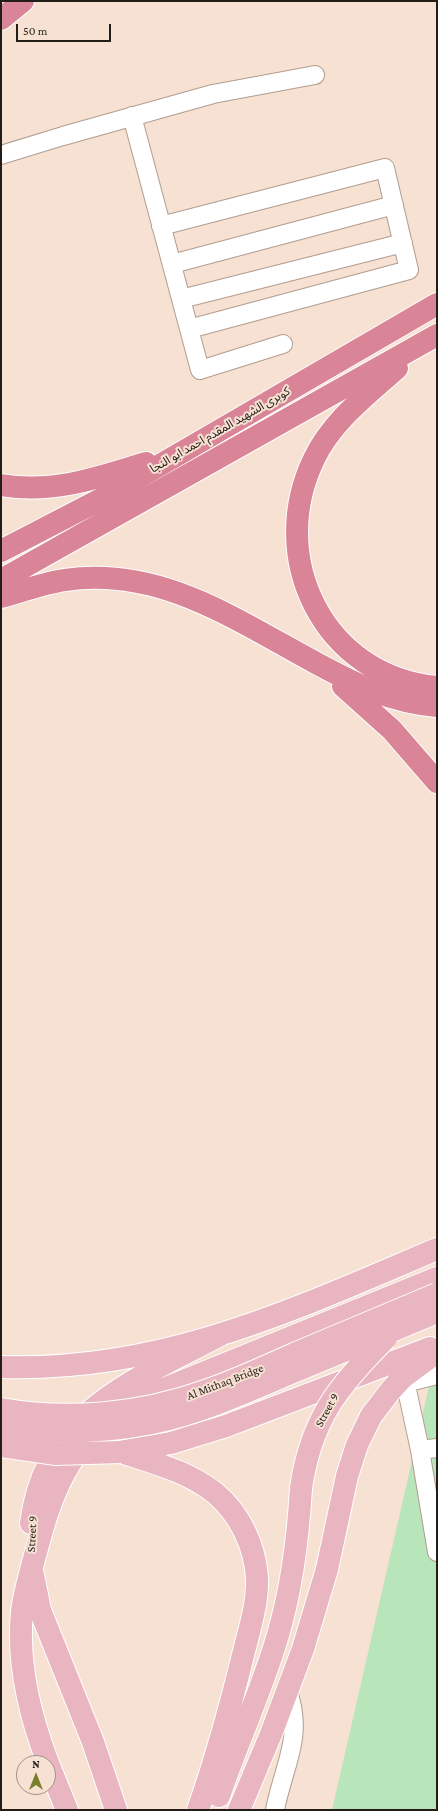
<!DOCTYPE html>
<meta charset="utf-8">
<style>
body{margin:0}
#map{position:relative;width:438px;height:1811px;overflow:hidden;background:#f6e1d2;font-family:"Crimson Pro",serif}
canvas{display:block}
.frame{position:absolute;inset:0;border:2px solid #231c17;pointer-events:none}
.north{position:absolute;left:16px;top:1755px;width:40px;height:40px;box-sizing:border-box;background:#f6e1d2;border:1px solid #a29287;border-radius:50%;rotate:0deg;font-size:11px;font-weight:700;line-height:16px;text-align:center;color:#231c17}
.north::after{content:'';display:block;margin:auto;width:14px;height:18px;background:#787f2a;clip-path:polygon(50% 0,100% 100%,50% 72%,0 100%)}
.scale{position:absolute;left:16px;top:24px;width:95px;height:18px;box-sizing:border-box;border:2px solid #231c17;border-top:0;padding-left:5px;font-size:12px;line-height:14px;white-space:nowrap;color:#231c17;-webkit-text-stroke:3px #f6e1d2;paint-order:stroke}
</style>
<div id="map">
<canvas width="438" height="1811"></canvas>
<div class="frame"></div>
<div class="north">N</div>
<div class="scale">50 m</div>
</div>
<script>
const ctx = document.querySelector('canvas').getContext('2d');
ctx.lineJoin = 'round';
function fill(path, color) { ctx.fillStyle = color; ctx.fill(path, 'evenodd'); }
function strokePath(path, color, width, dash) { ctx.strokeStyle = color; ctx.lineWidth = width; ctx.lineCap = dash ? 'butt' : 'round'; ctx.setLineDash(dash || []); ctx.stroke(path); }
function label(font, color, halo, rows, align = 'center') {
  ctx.font = font + ' "Crimson Pro","Noto Sans Arabic",serif'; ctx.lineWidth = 4; ctx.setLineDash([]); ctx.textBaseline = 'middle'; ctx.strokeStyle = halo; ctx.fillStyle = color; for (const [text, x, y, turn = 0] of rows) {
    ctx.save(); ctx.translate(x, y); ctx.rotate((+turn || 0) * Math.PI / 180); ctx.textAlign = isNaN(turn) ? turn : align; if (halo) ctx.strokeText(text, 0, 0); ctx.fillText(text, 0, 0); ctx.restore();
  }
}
fill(new Path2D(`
 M437 1359V1810H332L435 1360Z`), '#b8e6ba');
const minor = new Path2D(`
 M132 116 200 370 283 344
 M1 155 63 136 213 94 315 75
 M161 226 385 168 409 270 189 329
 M172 264 394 205
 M181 299 403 243
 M402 1378 407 1390 420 1450 437 1448
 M405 1383 437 1375
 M420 1450 437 1552
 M275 1810C283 1767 304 1737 288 1692`);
const major = new Path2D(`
 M1 1367C162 1372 293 1310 437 1249
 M121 1410 154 1393 437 1278
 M124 1451 171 1443 226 1426 430 1348
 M121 1452C154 1463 187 1471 215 1493 240 1514 255 1546 257 1578 258 1603 249 1631 243 1655 230 1708 216 1759 198 1810
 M31 1523C46 1411 132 1382 220 1335
 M33 1575 40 1610 93 1742 116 1810
 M48 1763C30 1716 17 1662 22 1612 25 1588 33 1564 39 1541 49 1504 61 1471 86 1441
 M48 1763 67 1810
 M219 1796C237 1743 261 1692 277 1638 292 1589 298 1539 301 1488
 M239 1810 271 1734 303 1649 327 1569 347 1476 357 1445 371 1416 391 1390 402 1378 437 1352`);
const highway = new Path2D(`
 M1 19 23 1
 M397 368C367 395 332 421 314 459 266 558 324 677 437 687
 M1 485C52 494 98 478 146 463
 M1 551 105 497 437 304
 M1 580 437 335
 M1 597C23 591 43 583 65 580 160 566 236 620 316 663 357 685 390 702 437 706
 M343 686 392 730 437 782`);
strokePath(minor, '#b19d8f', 20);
strokePath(major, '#fff', 24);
strokePath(highway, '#fff', 24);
strokePath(minor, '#fff', 18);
strokePath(major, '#e9b5c1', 22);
strokePath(highway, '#da8497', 22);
const majorBridge = new Path2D(`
 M1 1409C68 1421 141 1414 205 1391 235 1381 265 1367 294 1354 342 1334 389 1314 437 1294
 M1 1428C52 1434 102 1433 152 1423 199 1413 242 1394 286 1375 336 1354 387 1333 437 1312
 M1 1446 56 1454 121 1452
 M301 1488C311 1419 339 1385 386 1338`);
strokePath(majorBridge, '#fff', 24, []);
strokePath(majorBridge, '#e9b5c1', 22);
label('12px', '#231c17', '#f6e1d2', [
 ["كوبرى الشهيد المقدم احمد ابو النجا",220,430,-30],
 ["Al Mithaq Bridge",225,1382,-21],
 ["Street 9",327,1410,-61],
 ["Street 9",32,1534,-87]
]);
</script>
